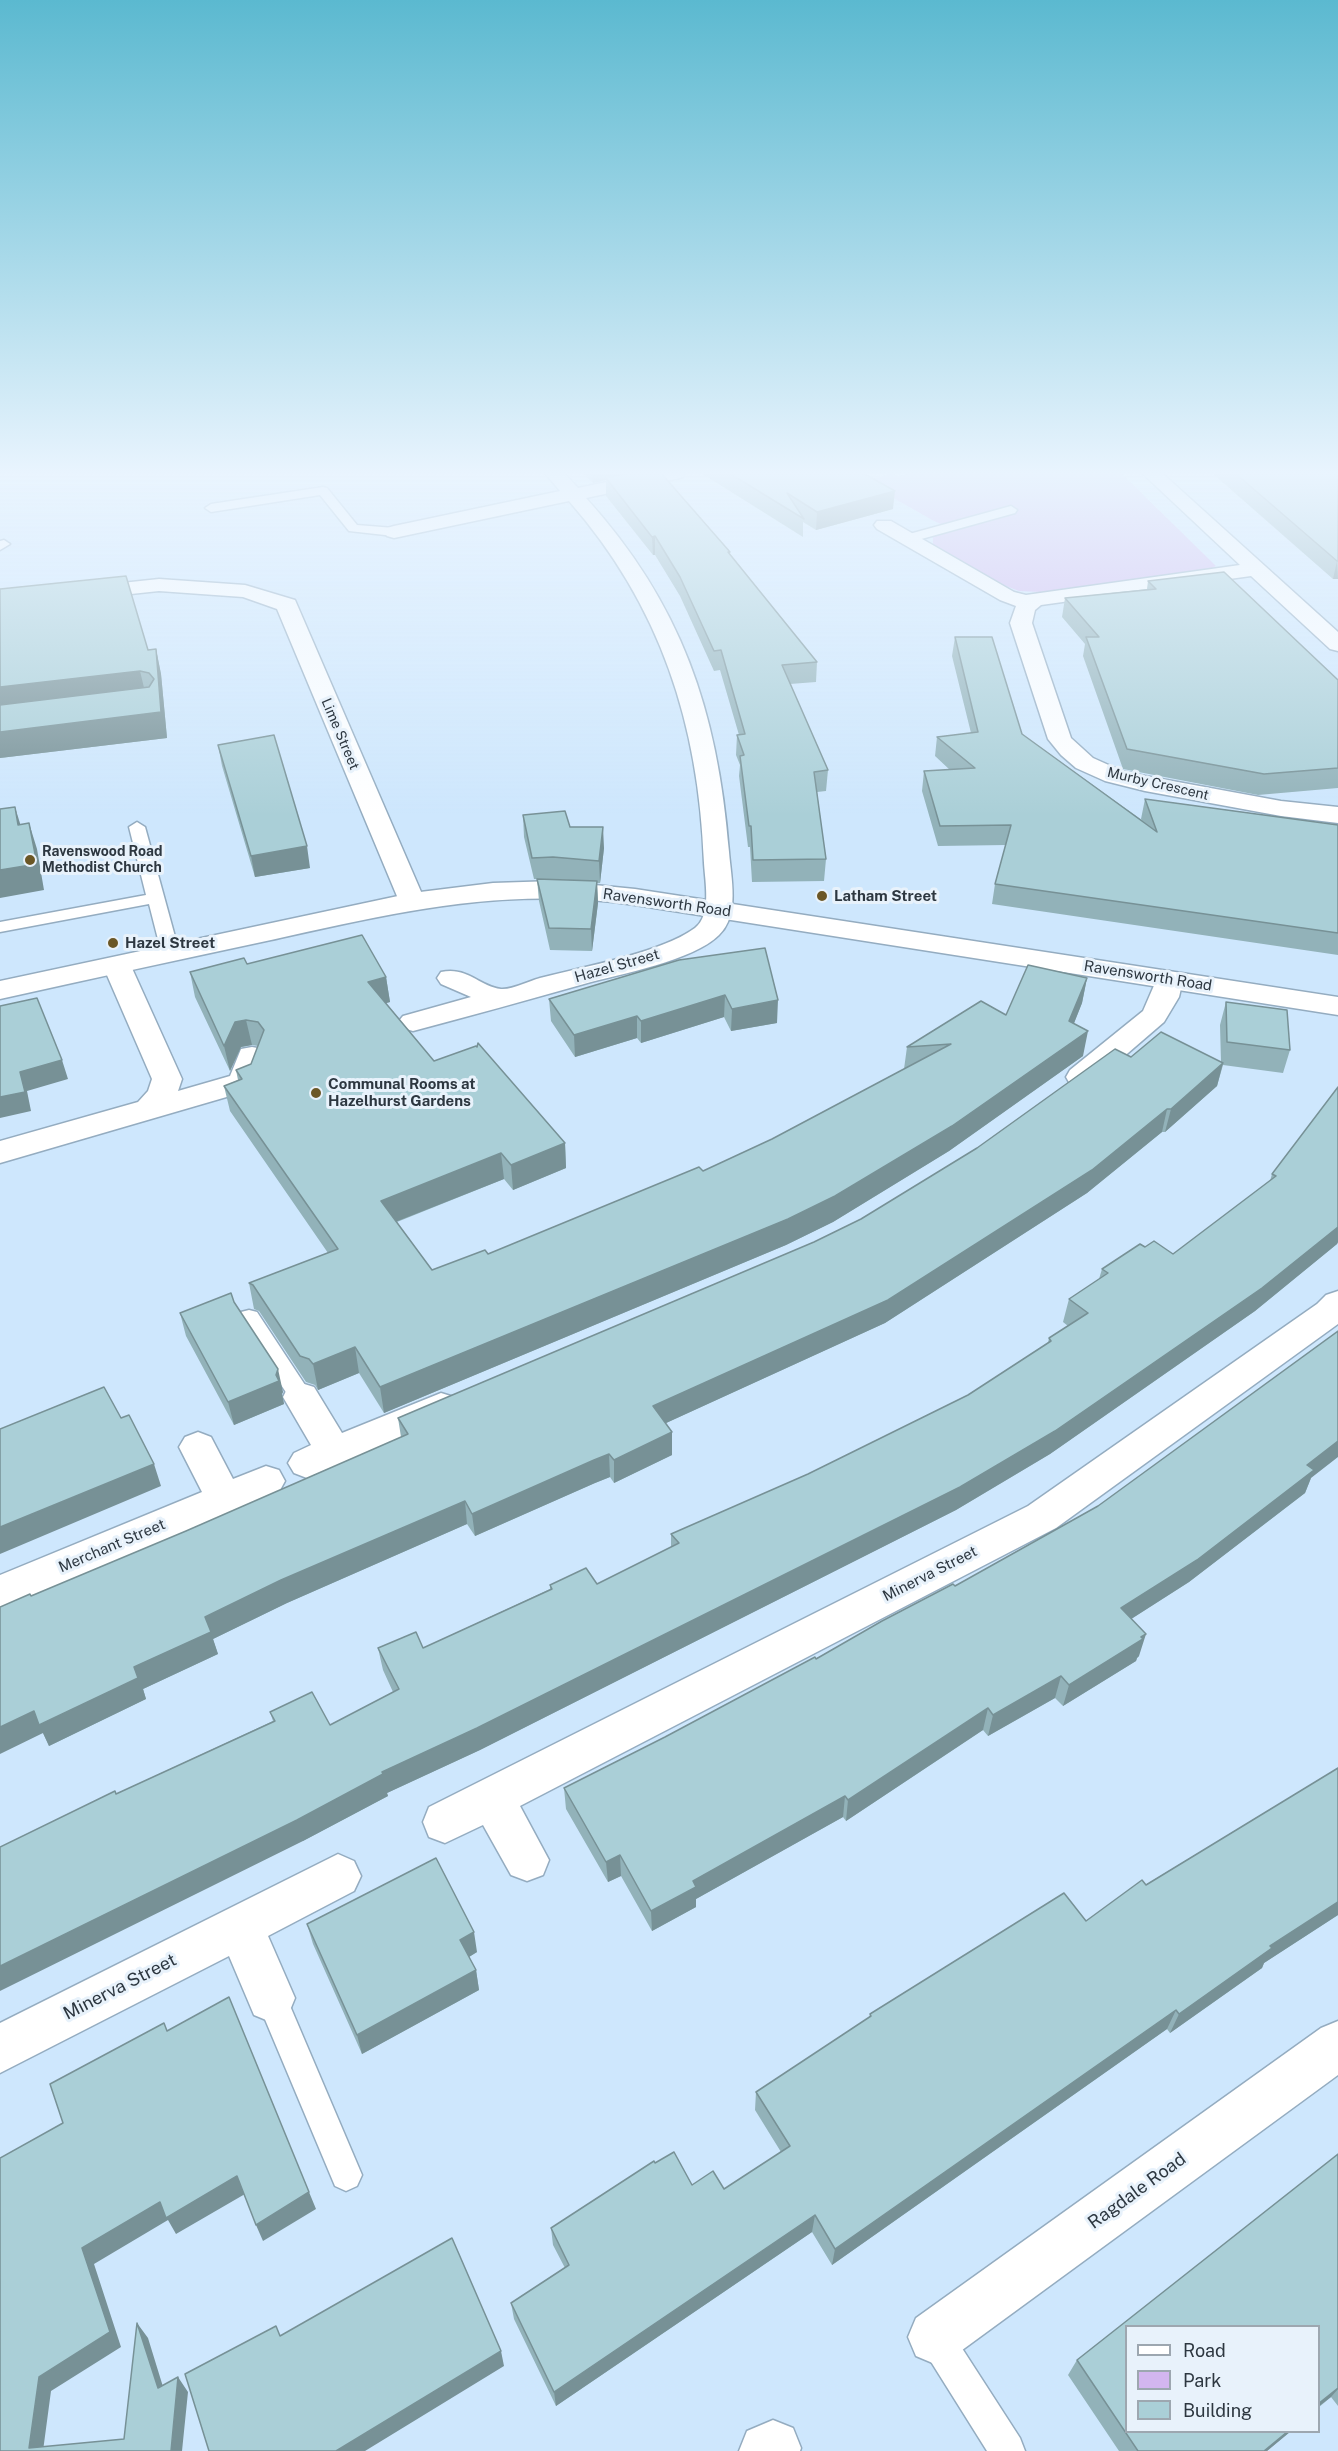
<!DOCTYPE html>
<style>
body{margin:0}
#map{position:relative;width:1338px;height:2451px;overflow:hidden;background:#cee7fd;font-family:"Public Sans",sans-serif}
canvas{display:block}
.legend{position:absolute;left:1125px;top:2325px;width:195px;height:108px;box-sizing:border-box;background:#e8f2fb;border:2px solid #9da7b0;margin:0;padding:8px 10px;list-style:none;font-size:18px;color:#2d3740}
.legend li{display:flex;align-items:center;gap:12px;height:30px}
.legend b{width:30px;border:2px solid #9da7b0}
</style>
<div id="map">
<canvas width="1338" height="2451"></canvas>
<ul class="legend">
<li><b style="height:8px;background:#fff"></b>Road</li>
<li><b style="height:16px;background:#d3b6ef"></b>Park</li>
<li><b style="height:16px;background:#aacfd7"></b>Building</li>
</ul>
</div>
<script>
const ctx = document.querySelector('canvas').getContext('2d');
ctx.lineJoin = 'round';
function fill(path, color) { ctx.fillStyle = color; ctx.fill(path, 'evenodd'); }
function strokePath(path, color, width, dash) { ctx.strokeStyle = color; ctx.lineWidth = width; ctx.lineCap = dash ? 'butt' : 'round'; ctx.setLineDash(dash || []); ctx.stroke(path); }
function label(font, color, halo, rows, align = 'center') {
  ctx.font = font + ' "Public Sans",sans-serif'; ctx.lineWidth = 6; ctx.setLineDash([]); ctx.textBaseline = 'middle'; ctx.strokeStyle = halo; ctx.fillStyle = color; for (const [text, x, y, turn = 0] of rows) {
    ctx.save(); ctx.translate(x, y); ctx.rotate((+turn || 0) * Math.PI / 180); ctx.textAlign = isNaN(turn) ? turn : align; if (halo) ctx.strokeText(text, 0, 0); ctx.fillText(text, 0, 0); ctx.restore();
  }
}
fill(new Path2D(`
 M891 473 898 476 912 473H1121L1216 566 1210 569 1040 592 1019 591 1006 586 933 546V537L954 530 934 521 865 482Z`), '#d3b6ef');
const lane = new Path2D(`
 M323 487 327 488 357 525 394 528 400 532 394 536 349 531 320 495 211 512 205 508 211 504Z
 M1011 506 1017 510 1015 513 907 543 901 539 902 536Z
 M4 540 10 544 0 550V541Z
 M137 822 145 827 180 955 177 959H165L162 955 149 904 0 932V922L146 895 129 827Z
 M249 1310 257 1312 309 1391 313 1397 309 1403 301 1406 293 1403 241 1324 238 1318 241 1312Z
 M271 1983 282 1987 362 2175 357 2186 346 2191 335 2186 256 1998 260 1987Z
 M935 2320 947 2325 1020 2438 1025 2451H987L923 2349 918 2337 923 2325Z`);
const street = new Path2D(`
 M545 473H564L578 488 649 473H685L683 477 676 479 586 498C682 604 718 712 729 852 731 878 740 915 719 935 693 961 620 974 584 984 527 1000 470 1016 413 1031L403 1028 398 1022 403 1016 471 997 441 984 437 978 441 972C467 966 479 986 501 989 512 990 529 981 540 978 582 967 661 953 695 928 712 915 705 882 704 863 699 725 661 606 569 501L394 538 387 536 384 532 387 528 394 526 560 491Z
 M1142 473H1162L1338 632V651L1330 649 1251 576 1041 605 1035 610 1032 623 1071 738 1093 758 1122 771 1145 776 1281 801 1338 807V823L1281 816 1145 791 1105 781 1076 768 1061 755 1048 739 1010 623 1016 606 1000 600 877 529 874 525 877 521H891L1014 592 1026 595 1240 565Z
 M159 579 245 585 295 600 425 901 422 907 412 909 402 907 399 901 277 609 243 597 159 591 0 608V596Z
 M117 958 127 960 131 966 182 1079 178 1091 230 1076 241 1049 252 1047 263 1049 267 1056 254 1089 0 1163V1141L138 1102 148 1091 152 1079 103 966 107 960Z
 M1169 971 1179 974 1183 980 1179 997 1164 1022 1092 1084 1081 1087 1070 1084 1066 1077 1070 1070 1143 1011 1159 974Z
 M1338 1291V1324L1056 1528 520 1806 549 1860 543 1875 527 1881 511 1875 483 1825 445 1843 429 1837 423 1822 429 1807 1028 1506 1317 1304 1326 1295Z
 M301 1383 314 1387 342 1433 441 1393 454 1397 459 1407 454 1417 307 1478 294 1473 288 1463 294 1453 311 1445 283 1397 288 1387Z
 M198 1432 211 1437 233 1479 266 1466 279 1470 285 1481 279 1492 0 1610V1575L202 1492 179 1447 185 1437Z
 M338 1854 354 1861 361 1876 354 1891 268 1936 295 1998 288 2015 271 2022 254 2015 229 1956 0 2073V2023Z
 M1338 2021V2075L954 2356 935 2364 916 2356 908 2337 916 2318 1321 2028Z
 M773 2420 793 2428 801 2448 800 2451H739L747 2431Z`);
const secondary = new Path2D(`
 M554 881 635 889 1338 997V1015L635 905C505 886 397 912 271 940 181 959 90 979 0 999V981L412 893 493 883Z`);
strokePath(lane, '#94acc0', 3);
strokePath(street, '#94acc0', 3);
strokePath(secondary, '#94acc0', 3);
fill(lane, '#fff');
fill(street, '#fff');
fill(secondary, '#fff');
fill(new Path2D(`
 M583 473H661L730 552V554L817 662 816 682 790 684 828 770 826 791 817 792 826 859 824 881 752 882 750 847H748L739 776 740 765 736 755 737 735H739L720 670 714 671 680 596 655 555H653L606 496V480L593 483Z
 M701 473H863L893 509 816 530 803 522V537Z
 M1212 473H1338V579H1333Z
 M1148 581 1338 680V788L1258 795 1123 769 1083 656 1085 644 1062 617 1065 598 1147 589Z
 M0 589 148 650 156 649 161 674 167 738 0 758Z
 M955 637 1022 734 1142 820 1141 819 1145 799 1338 825V955L992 904 995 884 1006 845 938 846 922 791 924 771 950 770 935 756 937 737 971 733 952 656Z
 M218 745 310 868 255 877 222 766Z
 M523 815 570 827 604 848 600 883H597L598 903 592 951 550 950 539 901 537 879H534L524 837ZM542 879H554L569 880Z
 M679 960 777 1023 731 1031 724 1017 641 1043 637 1038 575 1057 551 1021 549 999Z
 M247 964 386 977 390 1002 386 1003 434 1061 565 1143 566 1168 513 1190 504 1179 397 1222 432 1270 488 1254 703 1171 772 1139 904 1069 907 1047 1006 1015 1087 978 1082 1003 1074 1023 1083 1056 949 1151 833 1222 786 1245 384 1413 359 1373 318 1390 315 1385 306 1382 259 1311 254 1309 249 1283 328 1253 230 1111 224 1086 238 1080 236 1070 251 1064 258 1046 252 1045 241 1047 230 1071 195 997 190 972Z
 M1226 1002 1290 1050 1283 1073 1223 1065 1217 1086 1165 1132H1162L1087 1193 885 1323 666 1423 672 1455 614 1483 610 1477 595 1483 475 1536 467 1524 287 1603 213 1639 218 1654 143 1689 146 1699 49 1746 43 1733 31 1596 186 1531 401 1437 398 1418 814 1242 861 1219 1131 1057 1221 1062 1220 1025Z
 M1338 1087V1242L1337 1244 1255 1311 1050 1454 956 1510 480 1750 387 1793 388 1796 303 1841 116 1794 273 1721 270 1712 330 1725 393 1692 383 1670 378 1648H423L550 1589V1585L597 1584 671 1547V1534L808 1474 968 1395 1048 1343 1049 1338 1068 1326 1063 1322 1069 1299 1099 1279 1102 1269 1145 1247 1173 1254 1270 1181 1272 1174Z
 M234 1302 283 1392 282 1394 284 1404 234 1425 186 1336 180 1313Z
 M1311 1478 1305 1493 1189 1582 1131 1619 1139 1656 1137 1658 1136 1661 1063 1706 1055 1698 988 1736 983 1730 846 1821 843 1817 696 1899V1907L652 1931 621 1876 608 1882 566 1809 564 1788 665 1737 955 1586Z
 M1338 1768V1915L1264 1963 1262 1968 1170 2033 1167 2029 832 2265 812 2232 556 2406 514 2319 511 2303 565 2268 553 2245 551 2228 655 2163 692 2185 724 2189 781 2152 755 2110 756 2092 869 2018 870 2014 1086 1921Z
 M307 1924 477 1952 469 1957 476 1970 479 1990 362 2054 313 1944Z
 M1338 2154V2406L1331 2397 1267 2451H1119L1068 2375 1077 2360Z`), '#92b2b9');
fill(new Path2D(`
 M592 473H638L606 478V480L593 483Z
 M895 491 893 509 816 530 817 512Z
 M655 536V555H653L652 537Z
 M1337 561 1338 579H1333Z
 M156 649 161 674 167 738 0 758V732L161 712Z
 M140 671 146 696 0 713V687Z
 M15 807 23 833 18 825Z
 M29 823 37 849 44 890 0 898V870Z
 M603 827 604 848 600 883 599 861Z
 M307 846 310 868 255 877 251 856Z
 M597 881 598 903 592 951 591 929Z
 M386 977 390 1002 372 1007 368 982Z
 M1087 978 1082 1003 1065 1046 1069 1021Z
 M725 995 724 1017 641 1043V1021Z
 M778 1000 777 1023 731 1031 732 1009Z
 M637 1016V1038L575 1057 574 1035Z
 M246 1020 252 1045 241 1047 230 1071 224 1046 235 1022Z
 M1088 1031 1083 1056 949 1151 833 1222 786 1245 384 1413 380 1387Z
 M62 1060 68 1079 27 1091 31 1111 0 1118V1097L20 1072Z
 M1223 1063 1217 1086 1165 1132 1171 1109Z
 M1167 1109 1162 1132 1087 1193 885 1323 653 1429V1406Z
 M565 1143 566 1168 513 1190 511 1165Z
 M501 1153 504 1179 385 1226 381 1201Z
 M1338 1227V1242L1337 1244 1255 1311 1050 1454 956 1510 480 1750 387 1793 388 1796 303 1841 0 1991V1966L382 1772Z
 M355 1347 359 1373 318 1390 313 1364Z
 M278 1369 283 1392 282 1394 284 1404 234 1425 228 1402 276 1375Z
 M672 1432V1455L614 1483V1460Z
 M1338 1441V1457L1311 1478 1305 1493 1189 1582 1114 1630 1121 1608Z
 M609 1454 610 1477 595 1483 475 1536 472 1514 594 1460Z
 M154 1464 161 1486 0 1554V1527Z
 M465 1501 467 1524 287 1603 213 1639 218 1654 143 1689 146 1699 49 1746 43 1733 0 1754V1727L34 1711 134 1667 205 1617 281 1580Z
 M1146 1634 1139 1656 1137 1658 1136 1661 1063 1706 1069 1685Z
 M1061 1676 1055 1698 988 1736 993 1715Z
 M988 1708 983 1730 846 1821 848 1800Z
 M845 1796 843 1817 696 1899V1907L652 1931 651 1911 693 1881Z
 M620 1855 621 1876 608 1882 606 1862Z
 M1338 1902V1915L1264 1963 1262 1968 1170 2033 1179 2014 1270 1946Z
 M474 1932 477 1952 464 1960 460 1940Z
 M476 1970 479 1990 362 2054 357 2035Z
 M1176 2010 1167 2029 832 2265 835 2249Z
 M237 2176 245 2194 176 2234 168 2220 94 2264 121 2347 51 2391 43 2451 29 2448 39 2377 82 2248 160 2202Z
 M309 2192 316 2209 263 2241 256 2225Z
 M815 2215 812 2232 556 2406 554 2392Z
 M137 2323 148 2338 168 2403 158 2388Z
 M501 2351 504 2366 365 2451H336Z
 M178 2377 188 2392 182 2451H171Z
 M1338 2388V2389L1331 2397 1318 2407V2404Z
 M1287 2432H1290L1267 2451H1264Z`), '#779196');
const building = new Path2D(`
 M630 473H661L730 552H728L817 662 782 665 828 770 814 772 826 859 753 860 751 826H749L740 756 744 755 737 735 745 734 721 650 714 651 680 577 655 536 652 537 606 478Z
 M729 473H863L895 491 817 512 787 493 804 519Z
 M1235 473H1338V561H1337Z
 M1224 572 1338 680V768L1264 774 1127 749 1086 637H1099L1065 598 1156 589 1148 581Z
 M126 576 148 650 156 649 161 712 0 732V705L149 687 154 679 149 673 140 671 0 687V589Z
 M955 637H992L1022 734 1157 832 1145 799 1338 825V933L995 884 1011 825 940 826 924 771 975 768 937 737 978 732Z
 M274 735 307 846 251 856 218 745Z
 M15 807 18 825 29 823 37 864 0 870V809Z
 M565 811 570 827H603L599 861 553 857 532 858 523 815Z
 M537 879 597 881 591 929 549 928Z
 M362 935 386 977 368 982 434 1061 476 1046 477 1047 478 1043 565 1143 511 1165 501 1153 381 1201 432 1270 485 1250 488 1254 699 1167 703 1171 772 1139 951 1044 907 1047 981 1001 1006 1015 1028 965 1087 978 1069 1021 1088 1031 952 1126 835 1196 788 1219 380 1387 355 1347 313 1364 309 1359 300 1356 253 1285 249 1283 338 1249 224 1086 242 1079 236 1070 251 1064 264 1030 258 1022 246 1020 235 1022 224 1046 190 972 244 958 247 964Z
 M765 948 778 1000 732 1009 725 995 641 1021 637 1016 574 1035 549 999 679 960Z
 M37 998 62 1060 20 1072 25 1092 0 1097V1006Z
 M1226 1002 1287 1010 1290 1050 1227 1042Z
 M1161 1032 1223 1063 1171 1109H1167L1092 1170 888 1300 653 1406 672 1432 614 1460 609 1454 594 1460 472 1514 465 1501 281 1580 205 1617 211 1632 134 1667 138 1678 39 1725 34 1711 0 1727V1607L30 1594 31 1596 186 1531 408 1434 398 1418 814 1242 861 1219 977 1148 1115 1049 1131 1057Z
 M1338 1087V1227L1262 1288 1055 1431 960 1487 477 1728 382 1772 383 1774 297 1820 0 1966V1847L115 1791 116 1794 275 1721 270 1712 312 1692 330 1725 399 1689 378 1648 416 1632 423 1648 552 1589 550 1585 586 1568 597 1584 679 1543 671 1534 808 1474 968 1395 1051 1341 1049 1338 1088 1313 1069 1299 1108 1273 1102 1269 1140 1244 1145 1247 1154 1241 1173 1254 1276 1176 1272 1174Z
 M231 1293 234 1302 278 1369 276 1375 279 1381 228 1402 180 1313Z
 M1338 1331V1441L1307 1465 1314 1470 1197 1560 1121 1608 1146 1634 1141 1637 1143 1639 1069 1685 1061 1676 993 1715 988 1708 848 1800 845 1796 693 1881 696 1887 651 1911 620 1855 606 1862 564 1788 665 1737 815 1657 816 1659 882 1621 953 1584 955 1586 1098 1506Z
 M104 1387 121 1418 129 1415 154 1464 0 1527V1429Z
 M1338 1768V1902L1270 1946 1272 1948 1179 2014 1176 2010 835 2249 815 2215 554 2392 511 2303 569 2265 551 2228 654 2161 655 2163 674 2152 692 2185 713 2171 724 2189 790 2146 756 2092 871 2016 870 2014 1064 1893 1086 1921 1142 1880 1146 1885Z
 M436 1858 474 1932 460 1940 476 1970 357 2035 307 1924Z
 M229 1997 309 2192 256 2225 237 2176 166 2218 160 2202 82 2248 110 2332 39 2377 29 2448 124 2439 137 2323 158 2388 178 2377 171 2451H0V2158L63 2123 50 2084 164 2023 167 2031Z
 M1338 2154V2388L1318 2404V2326H1126V2432H1287L1264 2451H1138L1077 2360Z
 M452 2238 501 2351 336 2451H209L185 2374 276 2326 280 2336Z`);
fill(building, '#aacfd7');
strokePath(building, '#779196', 1.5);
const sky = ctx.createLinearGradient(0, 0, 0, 816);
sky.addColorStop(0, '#5bb9d0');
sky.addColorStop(0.58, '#e9f4fe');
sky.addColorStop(1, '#e9f4fe00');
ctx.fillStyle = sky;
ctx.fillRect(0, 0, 1338, 816);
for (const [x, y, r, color] of [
 [30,860,6,"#6b5726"],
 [822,896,6,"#6b5726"],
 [113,943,6,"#6b5726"],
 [316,1093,6,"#6b5726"]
]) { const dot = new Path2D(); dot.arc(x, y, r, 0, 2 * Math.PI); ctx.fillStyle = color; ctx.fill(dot); strokePath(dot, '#e8f2fb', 2); }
label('14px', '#2d3740', '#e8f2fb', [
 ["Lime Street",340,734,67],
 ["Murby Crescent",1158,784,13]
]);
label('bold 14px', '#2d3740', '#e8f2fb', [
 ["Ravenswood Road",42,852],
 ["Methodist Church",42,868]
], 'left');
label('bold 15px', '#2d3740', '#e8f2fb', [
 ["Latham Street",834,896],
 ["Hazel Street",125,943],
 ["Communal Rooms at",328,1084],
 ["Hazelhurst Gardens",328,1101]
], 'left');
label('15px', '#2d3740', '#e8f2fb', [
 ["Ravensworth Road",667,903,8],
 ["Hazel Street",617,966,-16],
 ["Ravensworth Road",1148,976,9],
 ["Merchant Street",112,1546,-23],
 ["Minerva Street",930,1574,-27]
]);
label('18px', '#2d3740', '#e8f2fb', [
 ["Minerva Street",120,1987,-27],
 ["Ragdale Road",1137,2191,-36]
]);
</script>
